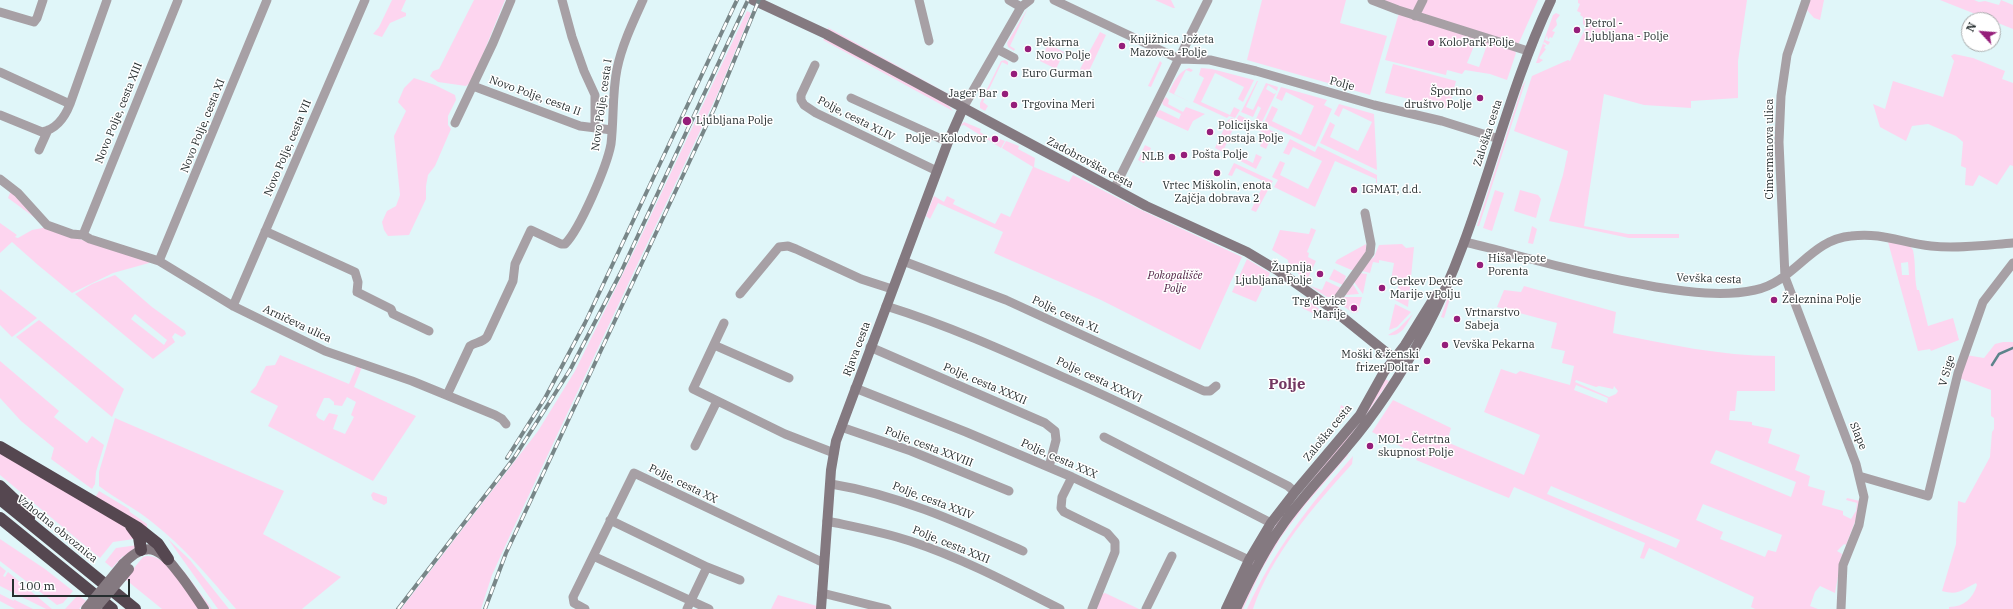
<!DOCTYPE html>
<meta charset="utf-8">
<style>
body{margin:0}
#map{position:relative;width:2013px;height:609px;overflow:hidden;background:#e0f6f9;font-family:"IBM Plex Serif",serif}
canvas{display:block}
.north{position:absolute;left:1961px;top:12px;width:40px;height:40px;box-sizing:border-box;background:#fff;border:1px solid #a8abac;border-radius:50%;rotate:296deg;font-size:11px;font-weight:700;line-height:16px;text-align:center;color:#262e2f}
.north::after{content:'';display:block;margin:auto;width:14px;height:18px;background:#951e7a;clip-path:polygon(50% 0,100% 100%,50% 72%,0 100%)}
.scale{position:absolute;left:12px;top:579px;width:118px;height:18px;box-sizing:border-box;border:2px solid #262e2f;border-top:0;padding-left:5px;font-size:12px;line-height:14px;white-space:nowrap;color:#262e2f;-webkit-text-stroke:3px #fff;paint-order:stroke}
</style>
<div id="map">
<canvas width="2013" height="609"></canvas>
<div class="north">N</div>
<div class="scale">100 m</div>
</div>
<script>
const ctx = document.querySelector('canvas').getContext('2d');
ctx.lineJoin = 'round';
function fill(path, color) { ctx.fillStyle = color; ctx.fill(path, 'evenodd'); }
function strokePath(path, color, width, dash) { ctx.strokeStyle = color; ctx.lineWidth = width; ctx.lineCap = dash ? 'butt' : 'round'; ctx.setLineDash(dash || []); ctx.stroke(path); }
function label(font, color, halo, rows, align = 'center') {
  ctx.font = font + ' "IBM Plex Serif",serif'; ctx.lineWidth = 3; ctx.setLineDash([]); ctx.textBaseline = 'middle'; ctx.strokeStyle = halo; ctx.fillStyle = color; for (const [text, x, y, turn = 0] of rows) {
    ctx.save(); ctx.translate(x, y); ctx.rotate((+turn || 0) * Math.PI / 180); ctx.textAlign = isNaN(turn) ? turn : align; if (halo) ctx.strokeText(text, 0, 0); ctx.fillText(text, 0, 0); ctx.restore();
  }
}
fill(new Path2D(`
 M392 0H406L401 11 406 13V16L390 23 382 37 373 34 379 27Z
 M474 0H505L472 81 466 86 438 82 430 76 433 71 439 69Z
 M1155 0H1171L1175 8H1173Z
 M1262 0H1346L1340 23 1387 36 1370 95 1247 60Z
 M1381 0H1420L1414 14Z
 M1426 0H1538L1518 45 1419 13Z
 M1578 0H1747L1738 61V98L1691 101V108L1644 105 1604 94 1584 226 1628 234H1679V238H1629L1549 221 1563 175 1568 151 1514 131 1532 76 1568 60 1570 61 1586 27 1583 24V17L1580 15 1581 13 1577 11 1580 4 1578 3Z
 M1809 0H1824L1820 20 1814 18 1807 10Z
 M1940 0H1974L1979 2 1985 1 1999 5 2001 0 2013 5V29Z
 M1028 8 1010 46 1015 49 1014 51 1008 47 1007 43Z
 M747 11 751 13 717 95 512 531 492 575 481 609H401L538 431 575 371 636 247Z
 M1399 13 1514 50 1516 53 1507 80 1490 74 1465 70 1462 74 1447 70 1446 75 1385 60ZM1476 41 1487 45 1479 67 1467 63Z
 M1556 13 1560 15 1556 20 1557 25 1552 31 1555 32 1552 38 1550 37 1548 40 1547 35 1545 40 1550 42 1548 45 1544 42 1543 44 1546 45 1544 48 1546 49 1539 58 1543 60 1539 63H1536L1553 15Z
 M827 27 958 99 830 31Z
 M1100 32 1106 35 1088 73 1080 69Z
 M825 38 948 105 953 111 823 40Z
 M1048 44 1064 52 1056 69 1040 61Z
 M1954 54 1973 58 2005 71 2002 79 2013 83V166L2010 165 1997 185 1979 175 1973 186 1965 185 1966 168 1961 166 1963 142 1956 136 1928 124 1912 126 1906 141 1880 127 1873 104 1885 109 1893 81 1943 97 1954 61 1951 56Z
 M1005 60 1008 62V65L1002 62 983 102 988 106 985 111 980 108V103L1001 61Z
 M1160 61 1162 63 1151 87 1148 86Z
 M1393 64 1456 81 1449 109 1385 93Z
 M1189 68 1193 70 1191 72 1186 70 1174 94 1190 102 1169 92C1174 82 1178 72 1189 68Z
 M1201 68 1212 69 1254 80 1243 102 1238 99 1244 87 1215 73 1201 102 1230 115 1234 107 1240 110 1235 118 1229 116 1227 118 1193 102 1204 78 1199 75Z
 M414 78 435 85 455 95 456 100 448 116V125L451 129 435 166 428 175 426 186V199L409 235 388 236 384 230 382 222 387 211 396 206 400 195 394 136 406 111 398 102 404 88Z
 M1526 80 1479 226H1477L1522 87Z
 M1257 81H1258L1246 107 1253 110 1266 83 1278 87 1277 91 1268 85 1266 89 1274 94 1276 93 1262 122 1256 119 1261 108 1258 106 1253 117 1241 112Z
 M1281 87 1327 100 1324 105 1332 109 1315 147 1264 123 1272 106 1278 109 1272 121 1301 135 1314 106 1286 92 1282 101 1276 98Z
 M1166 97 1169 100 1168 104 1183 112 1186 107 1205 114 1193 121 1188 131 1155 116 1156 112 1160 110 1179 119 1181 114 1163 105 1162 101Z
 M1339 104 1374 114 1377 170 1320 143 1330 122 1335 125 1330 137 1358 151 1372 122 1343 108 1339 117 1334 114Z
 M1239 115 1274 132 1266 149 1260 146 1266 134 1237 120 1224 149 1253 163 1256 154 1262 157 1256 169 1215 148 1228 120 1232 118 1236 120Z
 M964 122 981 129 980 132 995 141 997 138 1005 141 1001 148 964 125 960 126Z
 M1290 139 1315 152 1318 146 1377 175V183H1376V179L1335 161 1315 207 1274 187 1278 180 1272 177 1280 161 1285 163 1280 175 1308 189 1322 161 1293 147 1289 155 1283 153Z
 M1006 141 1019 146 1018 149 1035 158 1034 167 1069 182 1073 175 1139 209 1242 257 1200 350 1101 300 994 253 1003 232 938 203 930 219 926 216 934 196 944 202 947 196 955 200 953 204 995 224 1001 213 1010 217 1033 167 1002 148Z
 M1145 145 1151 148 1144 163 1138 160Z
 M1234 163 1273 181 1256 212 1251 210 1265 182 1236 168 1232 176 1228 175Z
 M1495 190 1504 193 1492 231 1483 228Z
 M1520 190 1538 195 1541 199 1536 218 1514 211Z
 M14 192 38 220 8 198 10 193Z
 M0 223 17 235 15 237 18 238 32 230 48 227 76 238 150 261 149 263 113 273 72 293 38 265 12 242 0 253Z
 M1532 226 1537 229 1533 244 1528 243Z
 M1311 228 1316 230 1307 252 1309 253 1308 257 1316 261 1306 282 1288 262V260L1272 250 1280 230 1309 234Z
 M1888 242 1910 246 1913 250C1916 264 1914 276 1917 290H1919L1928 326 1953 318 1959 340 1931 351 1930 349 1918 351ZM1908 262 1909 275H1902L1901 263Z
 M1366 244V253L1354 271 1335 263 1337 260Z
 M1402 244 1406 248 1414 247 1408 307 1395 300 1399 282 1391 280 1394 263 1379 260V263L1373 262 1370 273 1362 271 1370 260 1374 257 1379 245Z
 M1247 259 1270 273 1256 302 1232 292Z
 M1334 269 1346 276 1343 285 1329 279Z
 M1360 273 1367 274 1363 294 1354 282Z
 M115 275 152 307 185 331 186 334 182 337 175 333 172 337 175 342 153 359 75 294 92 284ZM135 314 167 340 164 345 131 319Z
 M1326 281 1341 288 1335 297H1327L1310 286 1322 290Z
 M1353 284 1359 294 1345 295Z
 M1524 286 1616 312 1613 333C1667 344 1720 356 1775 356V391H1737L1735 411H1730L1729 420 1752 422V425L1772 429 1768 443 1800 455 1795 470 1810 476 1808 486 1825 491 1822 505 1843 511V515L1851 519 1856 511 1857 503 1846 500 1847 498 1860 501 1858 514 1846 545 1844 544 1837 551 1842 554 1835 593 1820 586 1815 592 1810 606 1818 609H1755L1751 607 1754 597 1649 548 1644 559 1640 558 1645 543 1514 487 1509 498 1416 460 1418 455 1372 432 1393 400 1451 428 1447 442 1524 475 1540 435 1484 412 1501 369 1516 374 1520 371 1570 385 1574 366 1562 363 1565 351 1551 348 1557 323 1497 307 1504 290 1521 292ZM1576 380 1596 387 1599 386 1613 389 1614 386 1618 391 1616 394 1609 397 1575 382ZM1576 385 1608 398 1607 403 1574 390ZM1716 450 1796 482 1791 497 1710 463ZM1551 486 1680 540 1676 548 1547 494ZM1703 504 1782 535 1776 552 1768 550 1765 557 1720 539 1723 532 1696 520Z
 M0 289 37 318 12 337 0 325Z
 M1450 291 1452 292 1444 318 1441 317Z
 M1343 297H1362L1358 312 1353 313 1339 303Z
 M1307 300 1330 317 1329 321 1302 308Z
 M1395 304 1411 312 1397 327 1389 330Z
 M1413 314C1406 325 1402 337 1388 335L1398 329Z
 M39 320 124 389 112 417 16 337Z
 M2003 342H2013V609H1949V607C1964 607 1973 598 1977 585L1976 583C1963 589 1959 596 1942 591L1956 544 1958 501 1965 503 1990 457 1992 432 1994 429V418L1991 416V390L1959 378 1966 355 1984 358 1995 344Z
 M280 355 349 384 357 365 362 367 354 387 416 416 373 481 268 426 278 406 250 392 256 386 266 366 275 365ZM347 397 356 402 351 415 354 417 345 434 333 429 338 415 329 413 324 421 318 418 316 415 324 398H329L334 402V405L342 406Z
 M0 361 59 411 54 417 87 443 92 436 104 445 96 472 95 484 92 489 51 459 54 448 21 421 0 398Z
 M1385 379 1389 381 1370 409 1244 578 1277 523 1362 418Z
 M1341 405 1350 410 1348 417 1339 413Z
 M115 418 284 491 263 534 341 577 302 609H236C210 578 184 547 152 522 135 508 116 499 99 486V472Z
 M0 451 115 519 130 531 134 539 113 542 100 558 0 475Z
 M1349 454 1305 505 1281 537 1262 569 1243 609H1240L1260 568 1289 521 1344 456Z
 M1353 456 1352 464C1314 506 1271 555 1253 609H1247C1276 547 1308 507 1353 456Z
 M99 491 129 509 130 512 147 524V531L95 498Z
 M373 492 387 497V503L384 505 373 500 371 495Z
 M155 534 158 536 212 609H210L178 563Z
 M0 539 45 569 73 591 63 603 57 605 0 561Z
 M168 539 190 560 229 609H218Z
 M138 545 124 557 123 556 112 568 105 562 116 548Z
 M147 556C168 555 188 592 199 609H162L125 579 143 557Z
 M0 566 6 571 3 576 5 577 8 572 52 609H46L0 586Z
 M1105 593 1139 609H1095L1102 594Z
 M0 594 14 601 13 599 33 609H15L0 601Z
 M78 595 86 601 79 609H65Z
 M778 595 817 606V609H771Z`), '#fdd5ef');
strokePath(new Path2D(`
 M1992 365 1999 354 2013 348`), '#5d848b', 2.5);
strokePath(new Path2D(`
 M562 0 572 37 584 71 595 95V128
 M919 0 929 41
 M1009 0 1021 7
 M1054 0 1179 59 1210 60 1256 71 1374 105 1442 121 1499 139
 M1372 0 1398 10 1528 51
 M1806 0 1787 55 1781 96 1779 142 1785 277 1856 464 1864 497 1859 525 1843 565 1841 609
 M0 12 34 22 37 18 43 0
 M1415 16 1423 0
 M997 49 1014 58
 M815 65 801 95V100L804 105 816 113 937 171
 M0 72 70 104
 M473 86 580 126 612 130
 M851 98 948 142
 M963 108 1021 7 1030 0
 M0 115 42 132C57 129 65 117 70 104L107 0
 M455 123 493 43 511 0
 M39 150 48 130
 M0 179 18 193 47 225 72 234 83 235
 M1114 189 1208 0
 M265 231 355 272 358 282 357 292 391 309 393 314 429 331
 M83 235 90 239 159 261 233 306 325 351 412 381 495 415 502 419 506 424
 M83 235 178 0
 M1464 242C1484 246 1504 252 1523 257 1567 269 1611 279 1656 287 1688 292 1723 297 1755 290 1793 283 1811 239 1851 236 1882 232 1902 243 1931 246 1958 249 1987 245 2013 243
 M159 261 267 0
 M903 261 1006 300 1204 391H1210L1216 386
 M740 294 779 247 788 246 796 249 861 279 892 289
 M233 306 365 0
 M886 306C947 325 1005 351 1063 377 1139 410 1214 448 1288 486L1295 492
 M1331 308 1370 253 1371 244 1365 213
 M724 323 693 389 785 434 834 453
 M714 345 789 378
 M870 347 1045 423 1055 431 1056 440 1049 467
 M855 388 966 432 1072 477 1249 560
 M447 395 470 346C475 342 482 343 487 337L513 281 515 264 531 230 561 244H565C580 229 607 166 611 144 614 119 612 94 617 69 622 45 633 22 643 0
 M841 427 911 451 1009 491
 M1104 437 1271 523
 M695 446 717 401
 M1859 476 1928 496 1958 373 1983 302 2013 263
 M1072 477 1062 497 1061 508 1064 512 1107 533 1115 542V552L1092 609
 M831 484C899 495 960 523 1023 551
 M610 520 707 567 740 580
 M827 521C855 527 883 532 910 541 962 558 1011 584 1060 609
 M593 556 709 609
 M822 593 887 609
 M585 609 574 603 573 597 634 473 824 563
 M687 609 707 567
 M1146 609 1172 556`), '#a7a0a5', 9);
strokePath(new Path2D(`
 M753 0 826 34 1146 206 1247 252 1277 270 1331 308 1403 366
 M123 564C146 540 159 547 177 571 187 583 195 596 204 609
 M821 609 831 470 836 441 948 142 963 108
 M1226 609 1249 560 1271 523 1295 492 1360 415 1384 372 1405 345 1436 295
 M1236 609C1249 581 1263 552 1281 527 1301 498 1325 474 1347 447 1377 412 1403 371 1425 331 1481 226 1500 107 1551 0`), '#847980', 10);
strokePath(new Path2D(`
 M0 447 138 528 158 544 168 559
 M0 486 19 504 29 518
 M0 499 135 609
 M0 518 112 609
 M131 526 139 537 141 550`), '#554750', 12);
const rail = new Path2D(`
 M507 458 545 398 585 323 737 0
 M398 609 514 458 570 370 620 274 748 0
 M485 609 506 553 715 107 759 0`);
strokePath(rail, '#788688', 4);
strokePath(rail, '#fff', 2.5, [8]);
strokePath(new Path2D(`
 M86 609 123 564
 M95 609 129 569`), '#847980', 10);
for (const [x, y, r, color] of [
 [1577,30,4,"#951e7a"],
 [1431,43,4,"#951e7a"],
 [1122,46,4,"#951e7a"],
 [1028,49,4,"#951e7a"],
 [1014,74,4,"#951e7a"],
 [1005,94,4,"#951e7a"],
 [1480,98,4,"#951e7a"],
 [1014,105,4,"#951e7a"],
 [687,121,5,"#951e7a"],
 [1210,132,4,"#951e7a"],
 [995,139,4,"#951e7a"],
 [1184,155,4,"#951e7a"],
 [1172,157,4,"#951e7a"],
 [1217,173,4,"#951e7a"],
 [1354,190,4,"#951e7a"],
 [1480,265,4,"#951e7a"],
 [1320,274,4,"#951e7a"],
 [1382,288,4,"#951e7a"],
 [1774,300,4,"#951e7a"],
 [1354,308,4,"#951e7a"],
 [1457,319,4,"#951e7a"],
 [1445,345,4,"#951e7a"],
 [1427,361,4,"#951e7a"],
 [1370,446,4,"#951e7a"]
]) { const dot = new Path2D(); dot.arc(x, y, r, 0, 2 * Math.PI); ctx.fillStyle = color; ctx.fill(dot); strokePath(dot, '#fff', 1.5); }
label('11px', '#262e2f', '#fff', [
 ["Petrol -",1585,24],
 ["Ljubljana - Polje",1585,37],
 ["Knjižnica Jožeta",1130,40],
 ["Mazovca -Polje",1130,53],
 ["Pekarna",1036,43],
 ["Novo Polje",1036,56],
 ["KoloPark Polje",1439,43],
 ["Euro Gurman",1022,74],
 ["Športno",1472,92,"right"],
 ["društvo Polje",1472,105,"right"],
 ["Jager Bar",997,94,"right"],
 ["Trgovina Meri",1022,105],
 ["Ljubljana Polje",696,121],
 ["Policijska",1218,126],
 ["postaja Polje",1218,139],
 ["Polje - Kolodvor",987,139,"right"],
 ["Pošta Polje",1192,155],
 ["NLB",1164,157,"right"],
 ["Vrtec Miškolin, enota",1217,186,"center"],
 ["Zajčja dobrava 2",1217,199,"center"],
 ["IGMAT, d.d.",1362,190],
 ["Hiša lepote",1488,259],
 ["Porenta",1488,272],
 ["Župnija",1312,268,"right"],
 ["Ljubljana Polje",1312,281,"right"],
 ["Cerkev Device",1390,282],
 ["Marije v Polju",1390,295],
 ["Železnina Polje",1782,300],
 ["Trg device",1346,302,"right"],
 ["Marije",1346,315,"right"],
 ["Vrtnarstvo",1465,313],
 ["Sabeja",1465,326],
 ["Vevška Pekarna",1453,345],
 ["Moški & ženski",1419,355,"right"],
 ["frizer Doltar",1419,368,"right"],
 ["MOL - Četrtna",1378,440],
 ["skupnost Polje",1378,453]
], 'left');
label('11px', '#262e2f', '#fff', [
 ["Polje",1342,84,15],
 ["Novo Polje, cesta II",535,96,20],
 ["Novo Polje, cesta I",602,105,-82],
 ["Novo Polje, cesta XIII",119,113,-68],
 ["Polje, cesta XLIV",856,119,27],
 ["Novo Polje, cesta XI",203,126,-68],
 ["Zaloška cesta",1488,133,-72],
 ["Novo Polje, cesta VII",288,148,-67],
 ["Cimermanova ulica",1770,149,-90],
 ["Zadobrovška cesta",1090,163,28],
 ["Vevška cesta",1709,279,2],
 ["Polje, cesta XL",1066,315,25],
 ["Arničeva ulica",297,324,25],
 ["Rjava cesta",857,349,-69],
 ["V Sige",1947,371,-74],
 ["Polje, cesta XXXVI",1099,380,25],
 ["Polje, cesta XXXII",985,384,23],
 ["Zaloška cesta",1328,433,-51],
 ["Slape",1858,436,68],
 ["Polje, cesta XXVIII",929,447,21],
 ["Polje, cesta XXX",1059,459,24],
 ["Polje, cesta XX",683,484,26],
 ["Polje, cesta XXIV",933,501,21],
 ["Vzhodna obvoznica",57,529,39],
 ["Polje, cesta XXII",951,545,22]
]);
label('italic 11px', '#4e1e41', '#fff', [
 ["Pokopališče",1175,276],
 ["Polje",1175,289]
]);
label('bold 15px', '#733862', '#fff', [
 ["Polje",1287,385]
]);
</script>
